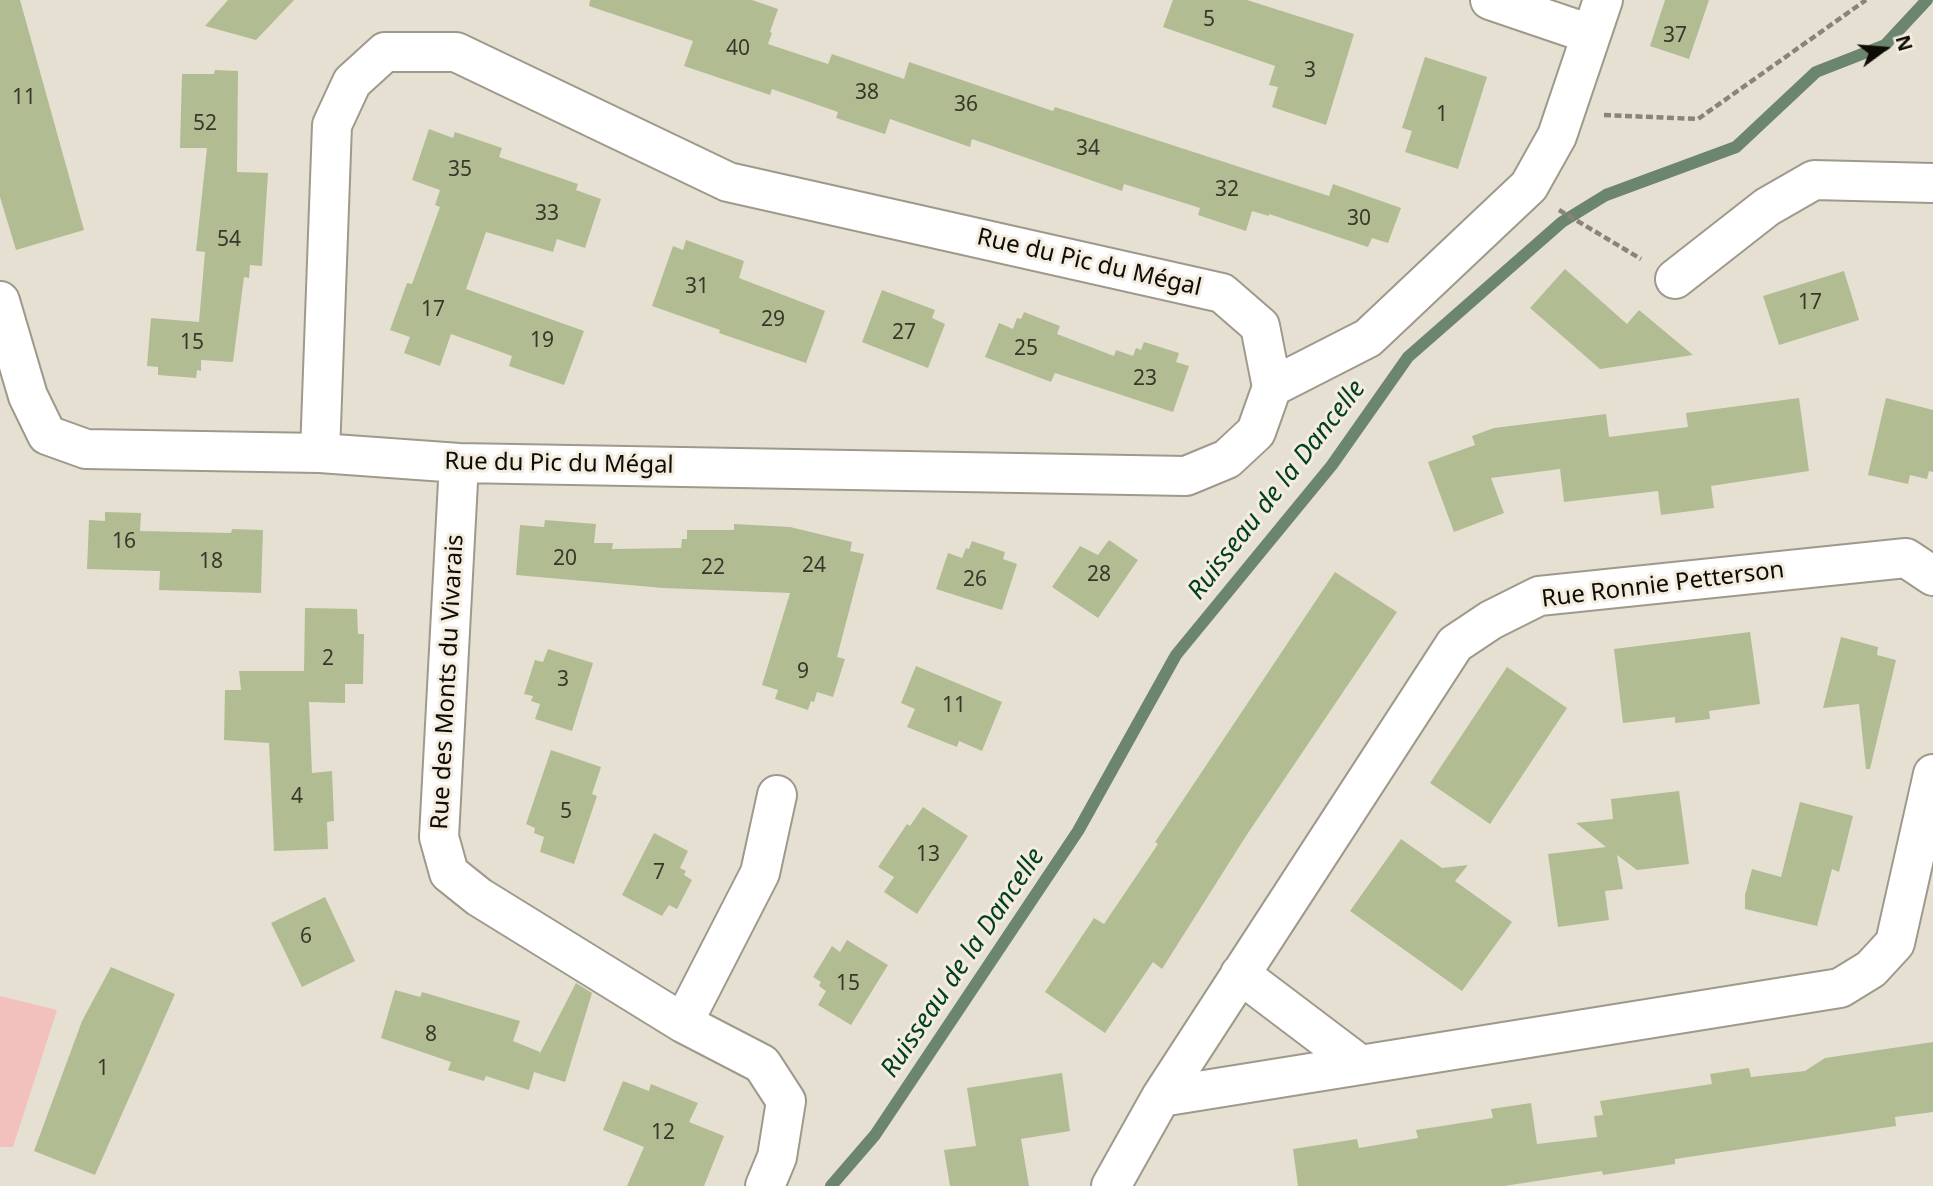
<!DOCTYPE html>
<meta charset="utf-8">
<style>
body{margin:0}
#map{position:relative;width:1933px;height:1186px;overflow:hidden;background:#e6e0d2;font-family:"Noto Sans",sans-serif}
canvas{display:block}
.north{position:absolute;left:1849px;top:14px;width:70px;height:70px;-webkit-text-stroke:5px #f4eddf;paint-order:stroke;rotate:74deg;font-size:19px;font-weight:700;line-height:28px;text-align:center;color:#0e0c07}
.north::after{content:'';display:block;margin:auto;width:24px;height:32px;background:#0e0c07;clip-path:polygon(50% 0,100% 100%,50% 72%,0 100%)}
</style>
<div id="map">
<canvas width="1933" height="1186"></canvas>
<div class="north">N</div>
</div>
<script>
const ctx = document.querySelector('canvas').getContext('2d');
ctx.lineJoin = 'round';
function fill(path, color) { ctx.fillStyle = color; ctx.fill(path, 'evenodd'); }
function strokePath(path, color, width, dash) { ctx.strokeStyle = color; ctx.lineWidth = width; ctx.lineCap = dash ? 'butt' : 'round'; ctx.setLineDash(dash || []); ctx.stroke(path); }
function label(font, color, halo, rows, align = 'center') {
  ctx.font = font + ' "Noto Sans",sans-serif'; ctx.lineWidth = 6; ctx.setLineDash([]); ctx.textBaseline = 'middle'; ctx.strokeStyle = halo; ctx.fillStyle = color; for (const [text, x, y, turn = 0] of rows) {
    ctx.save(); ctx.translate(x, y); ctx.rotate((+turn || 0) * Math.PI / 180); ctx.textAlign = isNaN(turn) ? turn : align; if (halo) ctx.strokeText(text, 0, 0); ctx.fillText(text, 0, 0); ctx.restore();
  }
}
fill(new Path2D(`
 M0 996 57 1010 13 1147H0Z`), '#f2c1bd');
strokePath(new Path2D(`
 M831 1186 875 1135 1078 831 1176 655 1332 465 1408 357 1562 222 1606 195 1736 147 1816 72 1885 45 1927 0`), '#6c856f', 12);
fill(new Path2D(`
 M0 0H20L84 230 16 250 0 197Z
 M228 0H294L256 40 205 26Z
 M590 0H752L778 9 770 32 772 33 768 44 828 64 832 54 904 79 909 62 1053 111 1055 107 1329 196 1333 184 1401 208 1388 243 1372 238 1368 247 1269 214V216L1252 211 1246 231 1198 215 1200 208 1124 184 1122 191 972 139 970 147 890 119 885 134 836 118 838 112 772 89 770 95 684 66 693 41 589 6Z
 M1173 0H1247L1354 34 1326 125 1272 107 1278 87 1269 85 1275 66 1163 27Z
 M1665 0H1709L1689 59 1650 46Z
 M1425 57 1487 77 1458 169 1405 152 1412 131 1402 128Z
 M215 70 238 71 237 172 268 173 262 266 250 265 249 278 244 277 233 362 201 360V371L197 370 196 378 158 375V367L147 366 151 318 199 322 205 252 196 251 207 148H180L182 74H214Z
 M429 129 453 138 455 132 502 148 499 157 578 184 576 190 601 199 585 248 557 239 553 252 486 232 466 289 584 331 564 385 509 366 512 356 451 334 440 366 404 353 410 337 390 330 407 283 412 284 440 207 435 205 440 190 412 180Z
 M686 240 744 261 739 278 825 311 806 363 719 333 720 330 652 306 673 246 683 250Z
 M1565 269 1627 324 1639 310 1693 355 1600 369 1530 308Z
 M1844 271 1859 320 1779 345 1763 296Z
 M882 290 935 310 932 318 945 324 928 368 862 342Z
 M1024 312 1060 326 1057 334 1114 356 1116 350 1133 356 1136 348 1141 350 1144 342 1179 353 1176 362 1189 366 1173 412 1055 373 1051 382 985 357 999 323 1013 329 1017 318 1021 319Z
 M1799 398 1809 471 1711 486 1714 508 1661 515 1658 491 1564 502 1560 469 1491 478 1504 513 1454 532 1428 462 1475 445 1472 436 1494 428 1606 414 1609 437 1688 427 1686 413Z
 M1886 398 1933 410V472L1929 471 1927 479 1910 475 1908 484 1868 475Z
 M105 512 141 513 140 531 231 533 232 529 263 530 261 593 159 590 160 571 87 569 89 520 105 521Z
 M545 520 596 524 594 543H613L612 549 681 548 682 539H687V530H734V524L790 527 852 542 850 551 864 554 837 657 845 659 833 697 817 692 814 702 811 701 808 710 775 699 778 690 762 685 790 593 663 588 516 575 520 525 544 527Z
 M1109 540 1138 560 1098 618 1052 587 1080 546 1098 555Z
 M972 541 1005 552 1003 559 1017 564 1002 610 936 589 948 553 962 558 966 548 969 549Z
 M1335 572 1397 612 1246 836 1162 969 1153 962 1105 1033 1045 992 1094 918 1104 924 1158 844 1155 842Z
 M305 608 357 609 358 634H364L363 684H345V703L309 702 312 773 332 771 334 821 327 822 328 849 274 851 269 743 224 740 225 690H241L239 671H304Z
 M1750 632 1760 704 1709 711 1710 719 1675 723V717L1623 723 1614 649Z
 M1841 637 1878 647 1877 655 1896 660 1870 769H1866L1859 704 1823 708Z
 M548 649 593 663 572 731 535 719 540 704 531 701 533 696 524 694 535 660 543 662Z
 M916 666 1002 702 982 751 959 741 957 747 907 727 915 709 901 703Z
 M1507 667 1567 708 1490 824 1430 783Z
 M551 750 601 767 592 794 597 796 574 864 540 852 544 837 534 833 535 828 526 824Z
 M1679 791 1689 864 1637 870 1617 855 1623 889 1605 891 1609 920 1558 927 1548 854 1606 847 1576 823 1613 819 1611 799Z
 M1800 802 1853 816 1839 872 1832 869 1817 926 1745 909V895L1752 869 1781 877Z
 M923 807 968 836 917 914 884 892 894 877 878 867 907 824 910 826Z
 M654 833 688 851 680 868 686 871 684 875 692 880 677 909 669 905 662 916 622 895Z
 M1401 839 1442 868 1468 865 1455 881 1512 922 1462 991 1350 911Z
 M325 897 355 961 302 987 271 923Z
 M847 940 888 965 851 1025 818 1005 826 991 819 986 821 982 813 977 832 946 840 952Z
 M111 967 175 994 95 1175 34 1151 82 1021Z
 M576 983 592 993 565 1082 534 1072 529 1090 486 1076 484 1081 448 1070 451 1062 381 1038 395 990 420 997 422 992 520 1021 513 1041 540 1052 539 1055Z
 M1933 1042V1112L1895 1117 1896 1126 1675 1159V1164L1603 1175 1602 1171 1504 1186H1298L1293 1149 1357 1139 1359 1148 1418 1138 1416 1130 1493 1118 1491 1109 1531 1103 1537 1144 1597 1137 1594 1116 1603 1115 1600 1101 1712 1084 1710 1074 1749 1068 1751 1077 1805 1071 1825 1058Z
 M1062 1073 1070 1131 1021 1139 1029 1186H950L944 1150 976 1146 967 1088Z
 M623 1081 649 1091 651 1084 698 1103 689 1122 724 1136 704 1186H627L644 1147 603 1130Z`), '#b2bc92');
const minor = new Path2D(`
 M1490 0 1590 34
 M1675 279 1767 207 1814 180 1933 183
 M0 301 28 396 47 435 86 449 320 453 459 463 1186 476 1227 459 1256 432 1272 387 1260 326 1222 293 728 182 456 52H385L352 82 332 125 320 453
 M1272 387 1368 338 1529 186 1557 136 1603 0
 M459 463 439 837 449 873 479 897 683 1023 762 1064 786 1101 777 1157 765 1186
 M1240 974 1359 1064
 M683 1023 760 873 777 795
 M1161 1097 1840 988 1871 969 1895 943 1933 774
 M1111 1186 1161 1097 1455 644 1491 620 1539 596 1906 558 1933 576`);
strokePath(minor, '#9f998b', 42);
strokePath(new Path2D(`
 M1604 115 1698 119 1866 0
 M1559 210 1641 259`), '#88847a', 4.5, [7, 3.5]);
strokePath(minor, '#fff', 38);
label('21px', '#37382a', null, [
 ["5",1209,20],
 ["37",1675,36],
 ["40",738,49],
 ["3",1310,71],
 ["38",867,93],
 ["11",24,98],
 ["36",966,105],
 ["1",1442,115],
 ["52",205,124],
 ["34",1088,149],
 ["35",460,170],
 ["32",1227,190],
 ["33",547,214],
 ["30",1359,219],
 ["54",229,240],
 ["31",697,287],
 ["17",1810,303],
 ["17",433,310],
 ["29",773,320],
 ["27",904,333],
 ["19",542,341],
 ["15",192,343],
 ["25",1026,349],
 ["23",1145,379],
 ["16",124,542],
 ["20",565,559],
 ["18",211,562],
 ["24",814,566],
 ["22",713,568],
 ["28",1099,575],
 ["26",975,580],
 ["2",328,659],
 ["9",803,672],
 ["3",563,680],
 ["11",954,706],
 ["4",297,797],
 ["5",566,812],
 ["13",928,855],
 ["7",659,873],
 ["6",306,937],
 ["15",848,984],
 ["8",431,1035],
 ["1",103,1069],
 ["12",663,1133]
]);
label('24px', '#0e0c07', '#f4eddf', [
 ["Rue du Pic du Mégal",1089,263,13],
 ["Rue du Pic du Mégal",559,464,1],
 ["Rue Ronnie Petterson",1663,585,-7],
 ["Rue des Monts du Vivarais",448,682,-87]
]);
label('italic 26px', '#00401a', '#f4eddf', [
 ["Ruisseau de la Dancelle",1277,490,-52],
 ["Ruisseau de la Dancelle",963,963,-56]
]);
</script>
